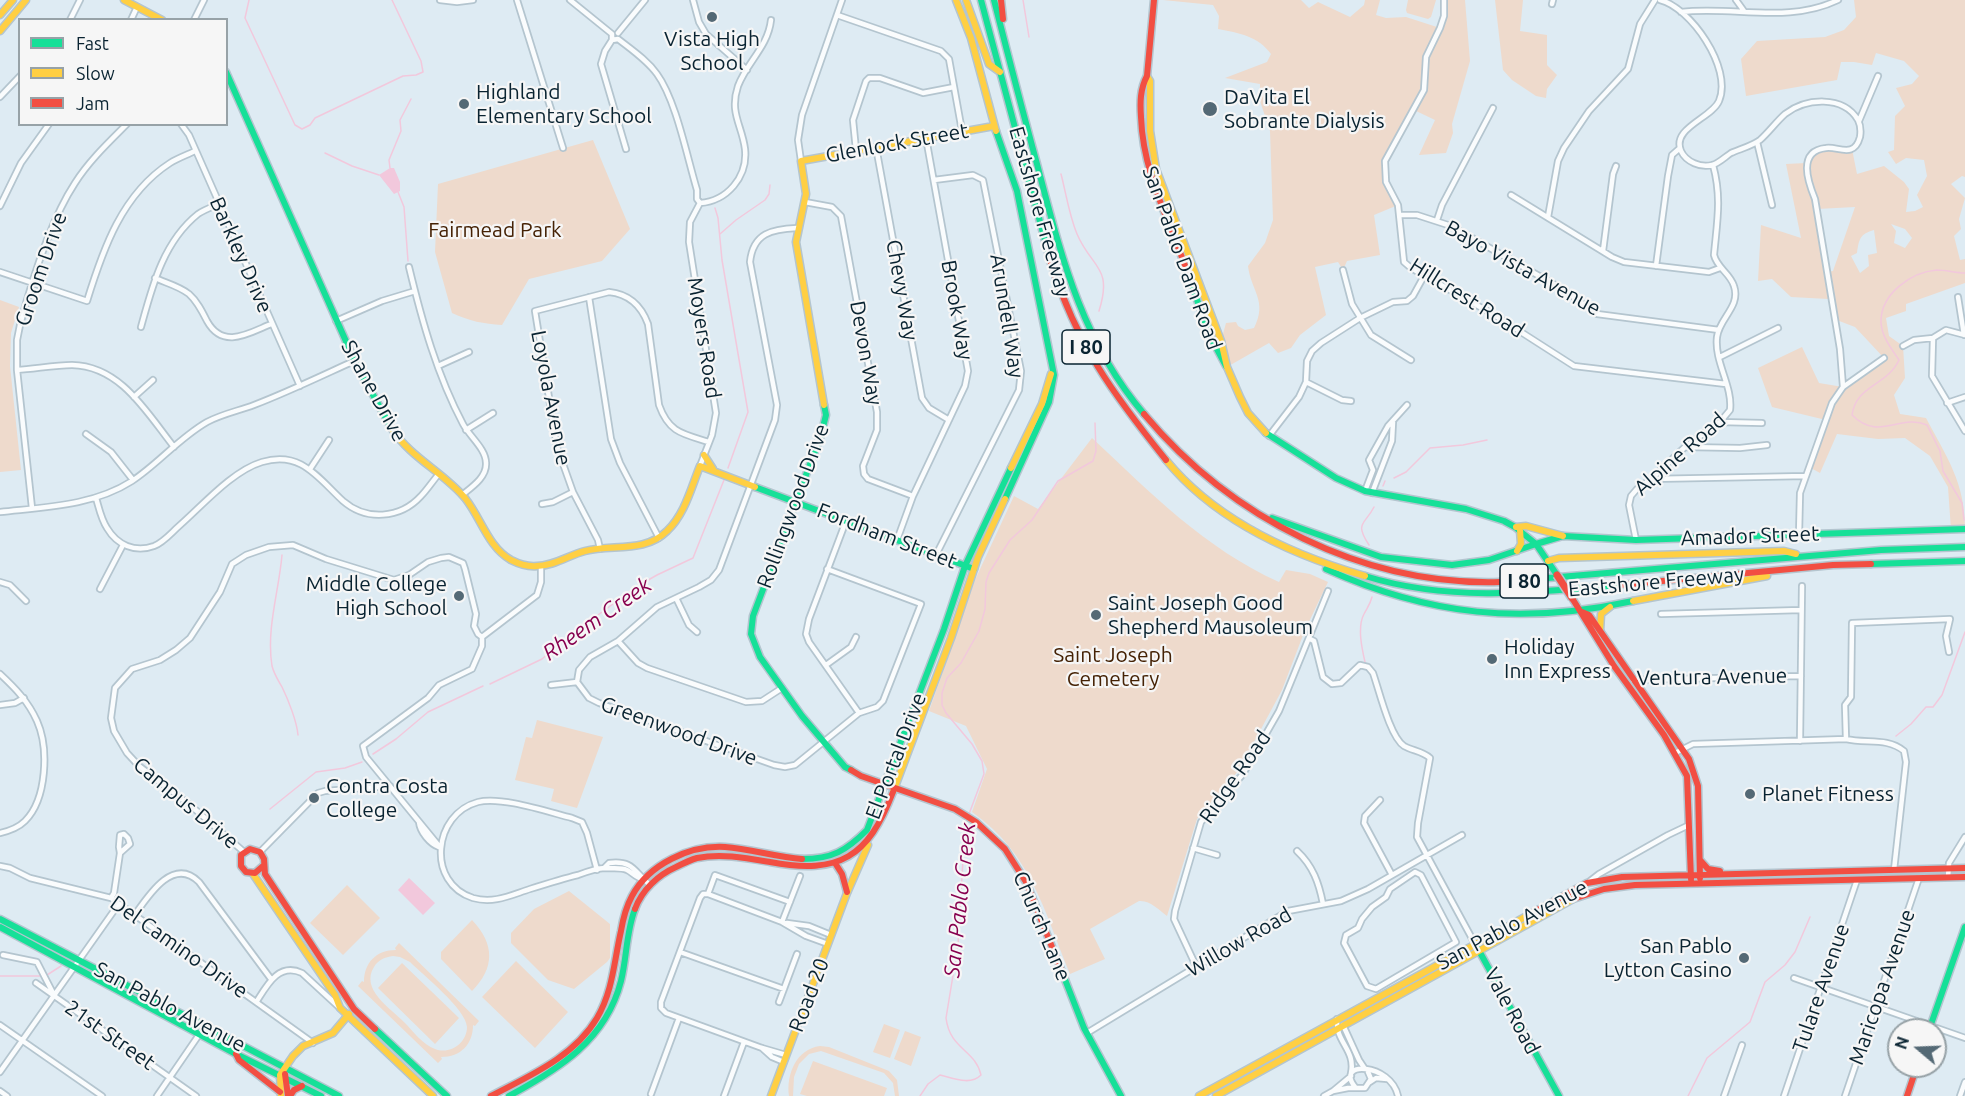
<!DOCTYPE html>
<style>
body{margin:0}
#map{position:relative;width:1965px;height:1096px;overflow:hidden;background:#deebf3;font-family:Ubuntu,sans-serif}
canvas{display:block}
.legend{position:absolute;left:18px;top:18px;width:210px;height:108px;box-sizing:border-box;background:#f6f6f6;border:2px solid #97a2a7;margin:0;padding:8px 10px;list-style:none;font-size:18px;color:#092331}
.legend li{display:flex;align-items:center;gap:12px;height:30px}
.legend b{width:30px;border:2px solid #97a2a7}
.north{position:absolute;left:1887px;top:1018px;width:60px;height:60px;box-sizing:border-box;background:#f6f6f6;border:2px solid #97a2a7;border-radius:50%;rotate:289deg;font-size:16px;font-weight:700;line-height:24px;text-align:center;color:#092331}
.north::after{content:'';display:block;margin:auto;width:21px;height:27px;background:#546975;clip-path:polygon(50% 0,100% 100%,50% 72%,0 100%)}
</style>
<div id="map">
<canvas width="1965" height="1096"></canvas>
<ul class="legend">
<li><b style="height:8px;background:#16e098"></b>Fast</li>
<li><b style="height:8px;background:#ffcf43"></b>Slow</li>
<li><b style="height:8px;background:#f24e42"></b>Jam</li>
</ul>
<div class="north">N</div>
</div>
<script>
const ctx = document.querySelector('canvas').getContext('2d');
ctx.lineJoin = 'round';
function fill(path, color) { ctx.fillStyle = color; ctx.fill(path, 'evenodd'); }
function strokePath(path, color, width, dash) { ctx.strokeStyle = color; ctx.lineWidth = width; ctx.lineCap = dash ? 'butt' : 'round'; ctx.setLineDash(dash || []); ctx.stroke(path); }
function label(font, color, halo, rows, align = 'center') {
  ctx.font = font + ' Ubuntu,sans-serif'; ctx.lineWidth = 4.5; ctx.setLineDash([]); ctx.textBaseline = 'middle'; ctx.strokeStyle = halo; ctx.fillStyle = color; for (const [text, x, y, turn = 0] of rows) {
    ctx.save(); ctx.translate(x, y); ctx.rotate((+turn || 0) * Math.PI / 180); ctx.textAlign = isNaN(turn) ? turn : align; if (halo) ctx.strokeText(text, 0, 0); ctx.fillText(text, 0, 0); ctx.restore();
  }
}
fill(new Path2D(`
 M1163 0H1301L1309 8 1318 2 1350 17 1364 5 1365 0H1380L1376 15 1386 18 1406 17 1440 28 1444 0H1465L1470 61 1452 124 1453 133 1446 153 1419 155 1435 120 1414 110 1388 152 1384 173 1398 205 1374 215 1380 255 1347 261 1343 270 1338 262 1315 267 1326 315 1300 335 1291 348 1278 353 1269 343 1227 367 1221 341 1226 323 1236 322 1238 326 1245 330 1254 328C1268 301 1251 291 1248 266L1265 243 1273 220 1270 131 1260 101V84L1225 78 1267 62 1271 54C1258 36 1239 33 1218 29L1219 16 1213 5Z
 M1408 0H1436L1431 17 1428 19 1407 13 1406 10Z
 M1495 0H1523L1520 31 1547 35V65L1557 75 1547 89 1546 98 1536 96 1512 80 1503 70Z
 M1854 0H1965V177L1962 176 1951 184 1965 198 1959 219 1961 229 1954 236 1960 260 1965 259V283L1906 304V311L1886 318 1889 336 1903 346 1905 378 1894 395 1900 414 1926 418C1947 458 1965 482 1965 529L1951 530 1948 487 1930 456 1905 438 1878 439 1837 434 1820 473 1809 467 1826 420 1772 407 1758 368 1802 347 1819 383 1843 387 1884 358 1855 327 1834 319 1828 299 1791 297 1772 279 1758 281 1761 225 1801 238 1786 164 1806 163C1818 144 1832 148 1852 149L1857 174 1884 166 1904 182 1909 189 1906 212 1915 211 1923 207 1917 195 1927 176 1924 160 1906 158 1896 164 1888 152 1894 150 1895 116 1905 106 1896 88 1912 84 1919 76 1904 61 1876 53 1872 65 1854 62H1841L1837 80 1746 96 1741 59 1757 41 1825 37 1844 30 1856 17ZM1855 207 1833 271 1827 272 1817 209ZM1891 224 1905 229 1912 238 1905 248 1894 243 1896 231ZM1874 230 1877 253 1868 255 1869 266 1860 273 1851 256 1857 253C1859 239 1860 234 1874 230Z
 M593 140 630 229 602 261 529 279 502 325C484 324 469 321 452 313L435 252 438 184Z
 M0 300 19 307 11 333 10 366 21 470 0 472Z
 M1092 438C1151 493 1204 548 1279 582L1286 570 1310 574 1328 582 1305 630 1282 690 1239 770 1197 819 1167 916C1159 910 1150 900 1139 901L1090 929 1105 959 1070 974C1044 911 1031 853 972 812L987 769 966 726 929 711 975 580 1014 496 1038 509Z
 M537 720 603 737 577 808 551 801 554 789 515 780 526 737 532 738Z
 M347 885 380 918 343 955 310 923Z
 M569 891 610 924V958L607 962 574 989 548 980 511 943V933L534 909Z
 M472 920C495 944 495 968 472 991L441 959V952Z
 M399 943 479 1021 475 1026 473 1025C473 1044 461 1057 441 1057L442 1059 438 1063 358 986 362 981 364 982C364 963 376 950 396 950L395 948ZM393 956 400 957 410 962C423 975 466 1009 467 1027 467 1043 450 1055 435 1049 423 1045 413 1031 404 1022 390 1008 360 989 374 967 378 960 385 957 393 956Z
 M516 961 568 1012 535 1048 482 997Z
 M402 963 459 1018 435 1044 378 988Z
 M884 1024 900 1030 890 1058 873 1052Z
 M905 1031 921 1037 911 1066 894 1059Z
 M820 1046 829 1047 889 1071 897 1080 899 1096H895L893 1083 884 1073 821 1051 809 1054 799 1064 794 1077 793 1096H789C786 1075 796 1049 820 1046Z
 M813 1061 887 1088 884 1096H807L800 1094Z`), '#eedacc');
fill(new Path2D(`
 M390 168H394L400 182V191L394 194 379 175Z
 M409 878 435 903 423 915 398 890Z`), '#f2c8dc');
strokePath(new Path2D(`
 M249 0 245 18 295 125 302 129 310 125 315 118 403 76 416 75 423 72 421 61 392 0
 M1023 0 1029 37
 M325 153 352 166 379 175
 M390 168 389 160 401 131 400 120 411 99
 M1061 174C1066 193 1069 215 1077 234 1092 269 1113 266 1099 311
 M398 192 404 207 408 261
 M715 208 718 218 722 260 748 412 728 468
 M720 234 736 220 765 200 769 194 770 185
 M1394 478 1406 472 1430 448 1463 445 1487 440
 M1383 486 1385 481
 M1964 520 1962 503 1943 471 1940 451 1927 425C1900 413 1879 442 1852 415 1856 385 1887 386 1899 360 1891 348 1882 337 1881 323 1880 294 1911 272 1937 270 1946 270 1956 273 1965 273
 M1369 545C1354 522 1365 525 1374 507
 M282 555C279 591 266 629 272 666 274 674 278 680 282 687 288 699 297 722 298 735
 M1365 662C1362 649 1357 627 1364 614 1367 608 1370 605 1372 597
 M490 684 542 659 568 637 636 587 657 575 693 558 724 480
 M1896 736 1911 724 1926 707H1933L1942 695 1965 632
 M373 754 396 739 428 712 483 686
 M270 809 316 772 345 768 362 762
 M969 814 984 774 982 761 972 744 946 713 942 705V693L947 678 961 663 979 631 985 609 986 582 989 573 1010 540 1032 520 1058 481 1093 461 1096 451 1095 423
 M47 975 61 966
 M0 976H43
 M920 1096 928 1084 940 1075C953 1078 970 1086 981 1075 975 1049 950 1050 946 1018L958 945 965 825 967 818
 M1688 1096 1707 1058 1750 1022 1765 982 1785 965 1795 952 1810 917`), '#f2c8dc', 1.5);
const street = new Path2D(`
 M440 0 457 2 473 0
 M517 0 563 148
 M570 0 612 34V40L618 39C632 50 647 60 657 74 676 100 687 157 697 190V199L700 203 690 222 689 242 716 413 712 435 700 466
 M693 0 699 22 706 34 747 70
 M1444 0V16L1440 28 1426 57 1424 90 1385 161 1386 182 1398 205 1404 262 1411 268 1496 316 1574 366 1726 384
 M1660 0C1690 7 1733 68 1719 101 1712 118 1671 128 1681 151 1686 162 1701 168 1712 165 1718 164 1725 157 1731 153 1740 149 1752 146 1760 140 1769 132 1776 122 1785 114 1806 98 1843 95 1858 120 1861 126 1861 131 1860 137 1854 159 1838 146 1826 148 1797 151 1808 182 1815 199L1840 349 1843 387
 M1736 0 1744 11
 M1552 4 1553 0
 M1681 12C1735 6 1788 24 1838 0
 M837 15 941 51 949 59 962 131
 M70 20 80 0
 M131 20 137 7
 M194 20 204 0
 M618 33 645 0
 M612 40 605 51 601 64 626 149
 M0 97 20 76
 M1859 121 1878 76
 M181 124 189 135 300 386
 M1757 142 1772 205
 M876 147 922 398 929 408 949 420
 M856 150 853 120 866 81 869 78H880L923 93 954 87
 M801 161 798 140 802 115 842 0
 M934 180 973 175 983 180 1021 371 1019 390 936 555
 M1511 195 1612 257 1624 262 1709 272 1720 268
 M805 202 832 207 841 216 877 412V430L863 466 864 474 868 479 913 496
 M700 203C727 201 748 177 745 149 742 125 729 113 738 86 747 62 768 47 771 20
 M0 206 21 163 49 124
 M1400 215H1417L1451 226 1564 290 1597 314 1719 330
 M1548 217 1558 161 1564 148 1589 111 1628 69 1640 24 1655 0
 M1437 220 1442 205 1493 108
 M797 228C772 229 753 233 750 262L777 405 775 420 719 570 711 580 699 587 657 607 618 641 590 657 579 670 577 682 589 698 599 703 774 765 785 767 795 765 859 713 877 707 883 701 921 604 827 569
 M1603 251 1613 174 1616 166
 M1656 266 1668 176 1672 155 1680 148
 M409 267C422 321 437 375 463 424 470 437 486 449 486 463 487 477 472 487 462 495
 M1343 270 1352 304 1371 335 1411 360
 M0 272 87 301C103 249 122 194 170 163 178 158 187 155 195 151
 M155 278C166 283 179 286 189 294 197 301 202 311 207 321 223 350 249 333 271 324
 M589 297 611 439 620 463 659 538
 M1958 297 1964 335
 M336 321 382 301 415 291
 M141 327C152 287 163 242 198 214 204 210 212 207 219 204
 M1933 338 1932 376 1965 431
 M1903 346 1914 340 1933 338 1946 330 1965 335
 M1720 357 1778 328
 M438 366 469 352
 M17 370C35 369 54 365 72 365 121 366 147 413 174 447
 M1306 382 1342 400 1351 401
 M134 397 153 380
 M1947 403 1965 397
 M1720 422 1762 423
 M466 430 493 413
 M86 434 111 452 133 480
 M1269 436 1299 397 1306 382 1307 361 1312 351 1321 343 1360 318 1393 302 1407 301 1413 296 1424 276
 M1685 447 1740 448 1767 445
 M310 469 329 440
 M1651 479 1806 476
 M1365 491 1373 470 1369 460 1388 426 1407 405
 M1372 493 1392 441 1393 422
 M96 498C99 508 101 519 107 528 117 545 135 553 154 546 164 542 171 533 179 526 202 506 232 471 262 462 301 450 318 478 343 501 366 521 400 519 421 496 427 490 432 482 438 475
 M542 504 553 502 573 492
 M32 508 17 370V340L20 325C32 280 50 221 75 183 89 161 108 143 127 124
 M0 512C45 507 93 506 132 481 158 464 179 438 207 422 222 414 238 411 254 405 288 392 321 376 354 361
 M846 521 809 619 806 634 809 642 859 713
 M1799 535 1800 493 1832 403 1843 387 1884 358
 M897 540 913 496 965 386 968 371 926 138
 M1636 540 1629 505 1631 496 1637 489 1651 479 1685 447 1720 422 1730 410C1733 386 1714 362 1717 337 1719 318 1741 307 1734 286 1730 273 1717 268 1714 255 1717 222 1722 198 1713 165
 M600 549 598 540 573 492 557 447 535 311 609 292C629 294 641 305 648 324L659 405C669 433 683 434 709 442
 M0 582 10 585 26 601
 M100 589 123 545
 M676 598 689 625 697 632
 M1661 614 1801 610
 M482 637 537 595 541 582V567
 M1310 639 1314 641 1323 677 1332 684 1341 683 1360 665 1368 667 1373 673C1379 690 1390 737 1404 746 1413 751 1422 751 1430 758L1418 823 1417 837 1475 944
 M618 641 638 663 647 668 746 702 762 701 782 688
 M826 665 851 647 856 637
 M0 674C15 688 28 701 37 721 49 748 47 799 25 821 18 828 9 831 0 833
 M1633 680 1801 676
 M551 685 577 682
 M0 705 15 703 24 698
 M1846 739 1845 705 1851 697 1852 623 1950 619 1946 636 1949 652
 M1800 741 1802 586
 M1675 753 1693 744 1846 739C1866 744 1887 737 1904 751L1906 762 1894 870
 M1380 800 1365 816 1364 823 1392 875
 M419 822C420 832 430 844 439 847
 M439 846 366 757 363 746 428 698 439 685 472 669 482 646V637
 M1193 848 1217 855
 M1297 851C1313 866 1319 883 1323 904
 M244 852 190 805 139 766 127 753 114 731 111 718 115 688 132 669 160 660 176 650 190 638 220 592 232 564 246 555 269 547 293 545 326 559 394 580 409 575 428 562 441 558 449 557 463 563 465 569 476 614 474 626 478 634 482 637
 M260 852 318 793 325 791 390 786
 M0 866 10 868 30 878 111 898 313 1043
 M604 868 609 863C634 860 634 872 650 885
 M597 870 587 833 582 822 572 818C548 812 501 796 478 802 433 814 426 883 473 898 494 904 511 895 530 889 546 884 562 879 578 875 586 872 597 868 605 868 612 869 620 867 627 870 633 873 636 878 643 879
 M1415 872 1421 875 1456 942 1376 989 1367 986 1344 943 1346 935 1358 928 1362 919 1372 907 1386 897 1390 889Z
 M1948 877 1949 863 1965 837
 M1590 881 1599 874 1668 835 1689 825
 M708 894 715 875 790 902
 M111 898 114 893 120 853 119 847 120 835 124 834 128 838 130 844 120 853
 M134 916C148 896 173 856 199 882L271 979
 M782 922 800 876
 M787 923 809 926 831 935
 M680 952 784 989
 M3 955 37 962 54 995
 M1196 966 1174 919 1175 911 1201 822 1243 774 1279 711 1328 591
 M1794 978 1965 1038
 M36 983 196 1096
 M257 1001C267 985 279 962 302 973L340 1008
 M779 1002 797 954
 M1337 1019C1335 1042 1356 1050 1351 1073
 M0 1025 102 1096
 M1343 1025 1359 1060 1365 1069
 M1087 1033 1288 911 1341 901 1368 889 1462 835
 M762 1048 772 1057 784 1062
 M786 1055 762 1048 666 1013 661 1008V1002L700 898 703 894H708L782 922 806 936 828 944
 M0 1072 118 905
 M1370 1082 1376 1078 1387 1079
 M1355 1087C1334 1060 1391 1063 1398 1096
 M0 1091 7 1096
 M1333 1091 1348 1088H1365L1371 1079 1368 1072
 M651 1094 679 1018
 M157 1096 205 1026
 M724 1096 744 1042
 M1324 1096 1333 1091 1351 1076
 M1724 1096 1742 1045
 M1784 1096 1857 880
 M1845 1096 1919 878
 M1960 1096 1965 1082`);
const fast = new Path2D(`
 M981 0 1051 263
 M994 0C1008 55 1022 109 1037 164 1061 255 1081 340 1144 414
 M226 72 357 366 392 429
 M996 131 1017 191 1054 375 1049 402 1005 499
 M1189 277 1209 334 1226 366
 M824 405 826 415 821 435 753 616 751 634 760 657 802 716 845 767 851 770
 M1266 433 1336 478 1365 491 1466 509 1504 521 1515 527 1536 544 1557 575
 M755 487 974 569
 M1272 518 1381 557 1452 565 1489 560 1536 544
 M1536 544 1563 536 1636 540 1965 529
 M1871 564 1965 561
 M1326 569C1430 616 1522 625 1633 601
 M1365 576C1449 602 1533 593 1620 585
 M1500 582 1881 550 1965 547
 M802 859C832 859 846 851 867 830L944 629 965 566 1011 468
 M0 919 339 1096
 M0 927 236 1054 321 1096
 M1477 947 1559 1096
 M1064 977 1084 1028 1121 1096
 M375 1029 447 1096
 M1929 1030 1965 927
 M509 1096C559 1069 606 1040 621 981 627 957 626 932 635 909`);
const slow = new Path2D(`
 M124 0 162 20
 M956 0 971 38 996 131
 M966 0 989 64 1000 72
 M0 15 13 0
 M0 31 26 0
 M1147 76 1150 81V131L1156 169 1221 341 1227 367 1240 397 1248 413 1266 433
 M824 405 796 242 806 194 801 161 994 126
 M392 429C411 458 443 472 465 498 481 518 488 547 511 560 519 564 528 567 537 566 554 566 569 555 585 551 613 544 645 553 667 531 685 514 691 488 700 466L755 487
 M704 455 713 469
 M1166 460C1215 520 1292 555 1365 576
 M1011 468 1042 404 1051 374
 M1516 527 1526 526 1563 536
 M1517 551 1521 544 1520 530
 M1548 561 1559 558 1784 551 1796 554
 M1633 601 1767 576
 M1600 631 1601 614 1610 607
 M893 792 951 638 978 557 1005 499
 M253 874 335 995 340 1008 433 1096
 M281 1096 280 1075 293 1056 303 1046 333 1033 349 1014
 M771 1096 847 893 868 845
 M1199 1096 1536 911
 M1216 1096 1573 899`);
const jam = new Path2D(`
 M1001 0 1003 19
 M1154 0 1147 76C1140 89 1140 103 1141 117 1143 175 1171 223 1189 277
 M1051 263C1077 345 1113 394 1166 460
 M1144 414C1231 518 1363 586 1500 582
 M1620 585 1833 565 1871 564
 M1572 598 1614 666 1664 735 1687 776 1691 879
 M1582 612 1589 615 1689 759 1698 786 1700 878
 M851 770 861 776 955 809 976 822 1005 849 1026 882 1064 977
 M1700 860 1708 869 1720 871
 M835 863 842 874 847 892
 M263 866 255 873 246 872 241 866V855L250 849 260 852 264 859 265 874 354 1009 375 1029
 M1573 899 1604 889 1635 885 1965 877
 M635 909C642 890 658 875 676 867 682 864 690 860 697 858 721 853 747 858 770 862 840 875 868 857 893 792
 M1536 911 1587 883 1622 877 1965 868
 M236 1054 239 1060 280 1092
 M285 1074 288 1096
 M290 1096 294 1090 302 1086
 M491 1096C529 1076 574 1057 597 1018 613 991 614 961 621 931 623 919 626 907 632 896 649 864 690 845 725 847 751 849 776 857 802 859
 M1907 1096 1917 1066`);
strokePath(street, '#b4c5cf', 8);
strokePath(fast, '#b4c5cf', 9);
strokePath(slow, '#b4c5cf', 9);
strokePath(jam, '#b4c5cf', 9);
strokePath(street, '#fafcfd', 4.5);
strokePath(fast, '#16e098', 6);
strokePath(slow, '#ffcf43', 6);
strokePath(jam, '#f24e42', 6);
const jamBridge = new Path2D(`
 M1557 575 1572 598`);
strokePath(jamBridge, '#b4c5cf', 10, []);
strokePath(jamBridge, '#f24e42', 7);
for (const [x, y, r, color] of [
 [712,17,6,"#546975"],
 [464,104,6,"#546975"],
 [1210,109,8,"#546975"],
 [459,596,6,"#546975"],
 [1096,615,6,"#546975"],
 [1492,659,6,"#546975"],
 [1750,794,6,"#546975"],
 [314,798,6,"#546975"],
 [1744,958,6,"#546975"]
]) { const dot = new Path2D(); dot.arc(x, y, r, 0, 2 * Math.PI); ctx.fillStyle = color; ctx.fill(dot); strokePath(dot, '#f6f6f6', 2); }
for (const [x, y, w] of [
 [1086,347,48],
 [1524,581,48]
]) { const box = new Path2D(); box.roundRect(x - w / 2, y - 17, w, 34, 4.5); ctx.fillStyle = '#f6f6f6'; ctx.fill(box); strokePath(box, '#092331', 1.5); }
label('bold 20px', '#092331', null, [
 ["I 80",1086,347],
 ["I 80",1524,581]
]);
label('21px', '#092331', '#f6f6f6', [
 ["Vista High",712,39,"center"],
 ["School",712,63,"center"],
 ["Highland",476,92],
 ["Elementary School",476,116],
 ["DaVita El",1224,97],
 ["Sobrante Dialysis",1224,121],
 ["Middle College",447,584,"right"],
 ["High School",447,608,"right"],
 ["Saint Joseph Good",1108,603],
 ["Shepherd Mausoleum",1108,627],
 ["Holiday",1504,647],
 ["Inn Express",1504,671],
 ["Contra Costa",326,786],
 ["College",326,810],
 ["Planet Fitness",1762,794],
 ["San Pablo",1732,946,"right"],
 ["Lytton Casino",1732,970,"right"]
], 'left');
label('21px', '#092331', '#f6f6f6', [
 ["Glenlock Street",897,143,-10],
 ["Eastshore Freeway",1040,212,74],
 ["Barkley Drive",241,255,66],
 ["San Pablo Dam Road",1182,258,70],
 ["Bayo Vista Avenue",1523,268,29],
 ["Groom Drive",41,269,-71],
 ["Chevy Way",902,290,80],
 ["Hillcrest Road",1467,298,32],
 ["Brook Way",957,310,80],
 ["Arundell Way",1007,316,81],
 ["Moyers Road",704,338,81],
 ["Devon Way",866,353,80],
 ["Shane Drive",374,391,61],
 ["Loyola Avenue",551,398,79],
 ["Alpine Road",1680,454,-41],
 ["Rollingwood Drive",793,506,-70],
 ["Fordham Street",887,536,21],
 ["Amador Street",1750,536,-2],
 ["Eastshore Freeway",1656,582,-5],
 ["Ventura Avenue",1712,677,-1],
 ["Greenwood Drive",679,731,20],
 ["El Portal Drive",896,756,-69],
 ["Ridge Road",1235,777,-55],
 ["Campus Drive",186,803,40],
 ["San Pablo Avenue",1512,925,-28],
 ["Church Lane",1042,926,67],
 ["Willow Road",1239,942,-30],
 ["Del Camino Drive",179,947,35],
 ["Maricopa Avenue",1882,987,-71],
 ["Tulare Avenue",1821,988,-71],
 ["Road 20",809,995,-69],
 ["San Pablo Avenue",170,1007,28],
 ["Vale Road",1512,1011,62],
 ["21st Street",110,1035,35]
]);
label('21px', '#452205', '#f6f6f6', [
 ["Fairmead Park",495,230],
 ["Saint Joseph",1113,655],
 ["Cemetery",1113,679]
]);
label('italic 22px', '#87004f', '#f6f6f6', [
 ["Rheem Creek",597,619,-35],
 ["San Pablo Creek",960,900,-84]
]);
</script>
